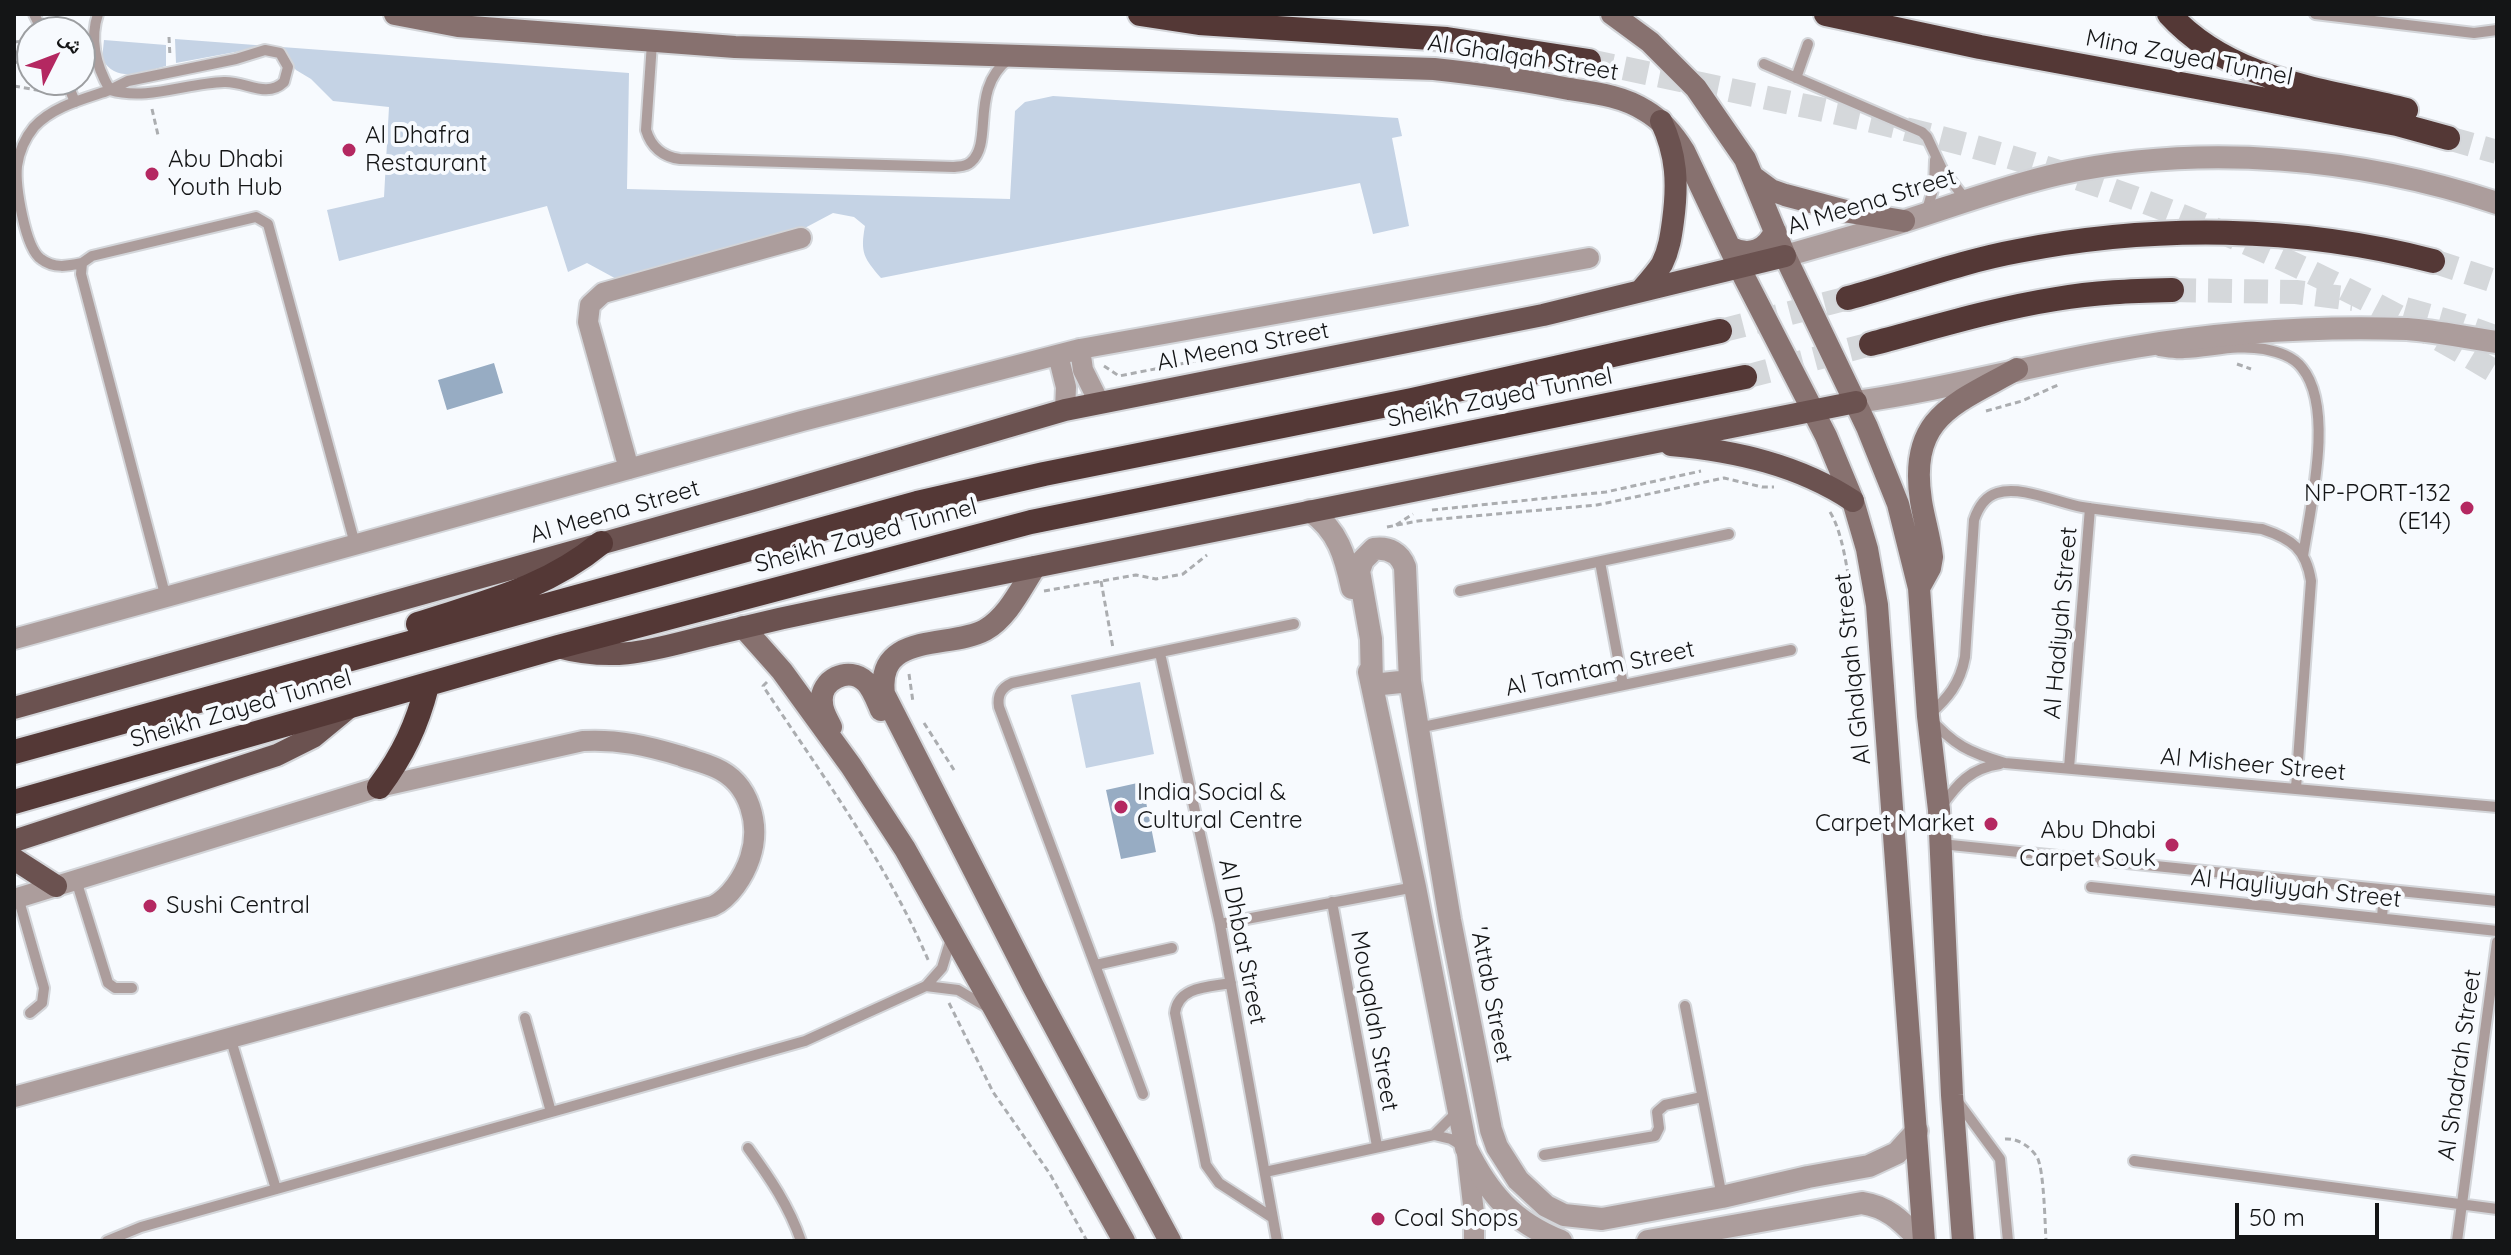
<!DOCTYPE html>
<meta charset="utf-8">
<style>
body{margin:0}
#map{position:relative;width:2511px;height:1255px;overflow:hidden;background:#f7fafe;font-family:Quicksand,"Noto Naskh Arabic",sans-serif}
canvas{display:block}
.frame{position:absolute;inset:0;border:16px solid #141516;pointer-events:none}
.north{position:absolute;left:16px;top:16px;width:80px;height:80px;box-sizing:border-box;background:#f7fafe;border:2px solid #9c9ea1;border-radius:50%;rotate:48deg;font-size:22px;font-weight:700;line-height:32px;text-align:center;color:#141516}
.north::after{content:'';display:block;margin:auto;width:28px;height:36px;background:#b42861;clip-path:polygon(50% 0,100% 100%,50% 72%,0 100%)}
.scale{position:absolute;left:2235px;top:1203px;width:144px;height:36px;box-sizing:border-box;border:4px solid #141516;border-top:0;padding-left:10px;font-size:24px;line-height:28px;white-space:nowrap;color:#141516;-webkit-text-stroke:6px #f7fafe;paint-order:stroke}
</style>
<div id="map">
<canvas width="2511" height="1255"></canvas>
<div class="frame"></div>
<div class="north">ش</div>
<div class="scale">50 m</div>
</div>
<script>
const ctx = document.querySelector('canvas').getContext('2d');
ctx.lineJoin = 'round';
function fill(path, color) { ctx.fillStyle = color; ctx.fill(path, 'evenodd'); }
function strokePath(path, color, width, dash) { ctx.strokeStyle = color; ctx.lineWidth = width; ctx.lineCap = dash ? 'butt' : 'round'; ctx.setLineDash(dash || []); ctx.stroke(path); }
function label(font, color, halo, rows, align = 'center') {
  ctx.font = font + ' Quicksand,sans-serif'; ctx.lineWidth = 8; ctx.setLineDash([]); ctx.textBaseline = 'middle'; ctx.strokeStyle = halo; ctx.fillStyle = color; for (const [text, x, y, turn = 0] of rows) {
    ctx.save(); ctx.translate(x, y); ctx.rotate((+turn || 0) * Math.PI / 180); ctx.textAlign = isNaN(turn) ? turn : align; if (halo) ctx.strokeText(text, 0, 0); ctx.fillText(text, 0, 0); ctx.restore();
  }
}
fill(new Path2D(`
 M175 39 629 73 627 189 1010 199 1015 111 1025 102 1053 96 1398 118 1402 136 1392 138 1409 226 1373 234 1360 183 881 278C864 258 860 253 865 226L854 217 833 213 801 230 622 282 587 263 568 272 547 206 339 261 327 210 384 197 389 107 333 101 311 79 296 70 285 57 257 48 176 63Z
 M104 40 166 45V66C143 72 117 84 102 59Z
 M1140 682 1154 754 1086 768 1071 695Z`), '#c5d3e5');
fill(new Path2D(`
 M494 363 503 393 447 410 438 380Z
 M1142 782 1156 852 1121 859 1106 790Z`), '#97acc3');
strokePath(new Path2D(`
 M1589 61C1736 92 1886 119 2030 163 2194 213 2351 284 2497 373
 M2448 138 2497 152
 M2433 261 2497 282
 M2172 290 2296 292 2353 299
 M2405 309 2461 325 2492 336
 M1720 331 1848 298
 M1745 377 1871 344`), '#d5d8db', 24, [24, 12]);
const service = new Path2D(`
 M34 14 43 32
 M2315 14 2474 33 2497 30
 M652 43 646 130C651 147 663 157 680 159L954 167C960 166 966 167 971 162 994 142 969 89 1009 59
 M265 50 280 53 288 67 284 82C266 99 246 81 224 82 187 83 147 101 110 90L128 81 236 59Z
 M1764 64 1922 132 1927 137 1942 169 1966 200
 M80 66 95 58
 M1796 78 1808 44
 M66 80 75 102
 M1927 210 1934 186 1935 160
 M82 263C68 266 54 269 41 259 25 248 15 186 17 166 19 152 25 138 34 127 53 106 84 99 110 90 96 66 89 41 98 14
 M2159 351C2167 352 2176 354 2184 353 2211 352 2236 344 2264 349 2278 352 2293 356 2302 368 2335 408 2310 508 2303 556
 M1600 562 1623 685
 M1460 591 1729 534
 M166 598 81 274 82 263 92 256 256 217 268 224 355 544
 M1160 653 1220 924 1277 1241
 M1418 728 1791 650
 M2069 768 2090 508
 M2296 788 2311 581C2306 549 2292 539 2262 529 2202 522 2142 516 2082 507 2058 503 2021 485 1997 493 1984 497 1978 508 1974 520L1965 657C1960 684 1948 698 1928 716 1953 745 1970 753 2005 763L2497 807
 M1941 807C1957 784 1971 768 2000 764
 M1941 844 2497 901
 M76 880 108 983 115 988H132
 M2091 887 2497 931
 M18 897 44 988 42 1003 30 1013
 M1332 902 1377 1146
 M2382 918 2384 890
 M1220 924 1415 887
 M1096 965 1172 948
 M1231 983C1209 987 1178 986 1175 1013L1206 1165 1219 1183 1273 1218
 M926 986 958 990 987 1007
 M1685 1006 1722 1197
 M525 1018 551 1112
 M230 1037 276 1189
 M1143 1094 999 707C997 695 1001 688 1012 683L1294 624
 M1958 1102 2000 1159 2008 1241
 M1434 1135 1458 1111
 M748 1148C770 1178 789 1206 801 1241
 M1544 1155 1655 1136 1659 1128 1657 1112 1665 1105 1702 1097
 M2134 1161 2497 1209
 M1265 1172 1434 1135 1451 1139 1464 1147
 M107 1241 141 1227 805 1041 926 986 942 968 951 939
 M2457 1241 2497 942`);
const minor = new Path2D(`
 M1080 349 1083 370 1099 402
 M1058 355 1066 387 1065 410
 M629 469 588 322 590 305 603 293 801 238
 M14 639 802 421 1080 349 1589 258
 M14 899 379 787 583 741C618 739 648 746 681 756 692 760 705 763 716 768 750 783 761 825 750 858 744 876 730 898 713 906L14 1097
 M1467 1153 1474 1213V1241`);
const tertiary = new Path2D(`
 M1785 256C1826 244 1867 233 1908 220 1958 204 2007 186 2059 174 2202 143 2359 157 2497 203
 M1856 402C1950 389 2042 362 2135 347 2224 332 2317 326 2407 329 2437 331 2467 338 2497 342
 M1310 511C1338 530 1345 556 1352 588
 M1369 672 1415 887 1466 1148C1489 1194 1513 1222 1561 1241
 M1410 681 1372 685 1371 639 1359 571 1363 560 1374 549C1389 547 1400 553 1405 567L1410 681 1450 920 1491 1130 1497 1147 1518 1180 1546 1206 1564 1215 1602 1219 1722 1197 1808 1177 1869 1166 1897 1153 1917 1131
 M1648 1241 1862 1203C1889 1207 1902 1222 1921 1241`);
const secondary = new Path2D(`
 M395 14 458 26 735 47 1434 69C1480 74 1524 80 1569 89 1596 93 1623 96 1646 111 1663 121 1674 135 1684 151L1739 267 1826 436 1853 501 1867 549 1877 605 1924 1241
 M1612 14 1650 42 1696 88 1745 159 1785 256 1867 427 1898 504 1919 588 1928 716 1939 810 1952 1095 1963 1241
 M1752 176 1771 190 1785 195 1849 212 1904 221
 M1731 248C1750 257 1767 250 1775 231
 M1035 567C1021 588 1008 617 985 630 950 649 876 631 884 694L1033 986 1170 1241
 M1919 588 1930 568 1932 557C1930 538 1924 520 1921 501 1908 416 1955 404 2017 369
 M743 627 782 671 851 766 905 849 1124 1241
 M831 727C828 720 822 712 822 703 819 680 849 665 866 682 873 689 877 701 881 710`);
const primary = new Path2D(`
 M1642 289C1649 281 1656 273 1662 264 1669 250 1671 236 1673 221 1678 184 1677 155 1661 121
 M1671 445C1736 451 1799 465 1853 501
 M558 647C622 664 660 647 720 633 760 623 800 614 840 606L1856 402
 M14 708 757 500 1065 410 1543 315 1785 256
 M14 841 277 755 313 737 347 709
 M14 859 56 886`);
const motorway = new Path2D(`
 M1140 14 1199 23 1447 39 1589 61
 M1826 14 1980 47 2397 124 2448 138
 M2169 14C2230 81 2322 89 2406 110
 M1848 298C1903 283 1963 261 2018 251 2155 224 2298 226 2433 261
 M1871 344C1932 328 1993 309 2056 299 2095 292 2133 291 2172 290
 M418 624C485 602 545 589 601 543
 M14 752 917 503 1044 474 1412 400 1720 331
 M379 787C403 755 417 725 427 686
 M14 802 558 647 1031 522 1745 377`);
strokePath(service, '#d3d5d9', 14);
strokePath(minor, '#d3d5d9', 24);
strokePath(tertiary, '#d3d5d9', 26);
strokePath(secondary, '#d3d5d9', 26);
strokePath(primary, '#d3d5d9', 26);
strokePath(motorway, '#d3d5d9', 28);
strokePath(new Path2D(`
 M169 37 170 57
 M14 42 29 41V38
 M14 52H20V63L14 62
 M14 86 42 91
 M152 109 158 135
 M1286 344 1306 329
 M2237 364 2251 369
 M1104 366 1119 376 1216 357
 M1986 411 2022 401 2058 385
 M1432 510 1606 492 1701 471
 M1830 512C1847 539 1851 603 1857 637
 M1396 525 1413 514
 M1387 527 1418 521 1597 505 1724 478 1762 487H1774
 M1101 581 1113 648
 M1044 591 1136 575 1156 579 1183 574 1207 555
 M909 674 913 702
 M767 682 763 686C822 775 887 863 929 962
 M924 723 954 770
 M949 1003 993 1092 1050 1174 1087 1241
 M2005 1139C2017 1138 2030 1146 2037 1157 2044 1169 2045 1224 2046 1241`), '#abadb0', 3, [6, 4]);
strokePath(service, '#ac9d9c', 10);
strokePath(minor, '#ac9d9c', 20);
strokePath(tertiary, '#ac9d9c', 22);
strokePath(secondary, '#87716f', 22);
strokePath(primary, '#6b5250', 22);
strokePath(motorway, '#543836', 24);
for (const [x, y, r, color] of [
 [349,150,8,"#b42861"],
 [152,174,8,"#b42861"],
 [2467,508,8,"#b42861"],
 [1121,807,8,"#b42861"],
 [1991,824,8,"#b42861"],
 [2172,845,8,"#b42861"],
 [150,906,8,"#b42861"],
 [1378,1219,8,"#b42861"]
]) { const dot = new Path2D(); dot.arc(x, y, r, 0, 2 * Math.PI); ctx.fillStyle = color; ctx.fill(dot); strokePath(dot, '#f7fafe', 3); }
label('24px', '#141516', '#f7fafe', [
 ["Al Ghalqah Street",1523,58,9],
 ["Mina Zayed Tunnel",2189,58,11],
 ["Al Meena Street",1872,202,-17],
 ["Al Meena Street",1243,347,-11],
 ["Sheikh Zayed Tunnel",1500,398,-11],
 ["Al Meena Street",615,512,-16],
 ["Sheikh Zayed Tunnel",866,536,-15],
 ["Al Hadiyah Street",2061,623,-85],
 ["Al Tamtam Street",1600,669,-12],
 ["Al Ghalqah Street",1853,669,-96],
 ["Sheikh Zayed Tunnel",241,709,-16],
 ["Al Misheer Street",2253,765,5],
 ["Al Hayliyyah Street",2296,889,6],
 ["Al Dhbat Street",1242,942,79],
 ["'Attab Street",1491,995,79],
 ["Mouqalah Street",1374,1021,80],
 ["Al Shadrah Street",2460,1065,-82]
]);
label('24px', '#141516', '#f7fafe', [
 ["Al Dhafra",365,136],
 ["Restaurant",365,164],
 ["Abu Dhabi",168,160],
 ["Youth Hub",168,188],
 ["NP-PORT-132",2451,494,"right"],
 ["(E14)",2451,522,"right"],
 ["India Social &",1137,793],
 ["Cultural Centre",1137,821],
 ["Carpet Market",1975,824,"right"],
 ["Abu Dhabi",2156,831,"right"],
 ["Carpet Souk",2156,859,"right"],
 ["Sushi Central",166,906],
 ["Coal Shops",1394,1219]
], 'left');
</script>
